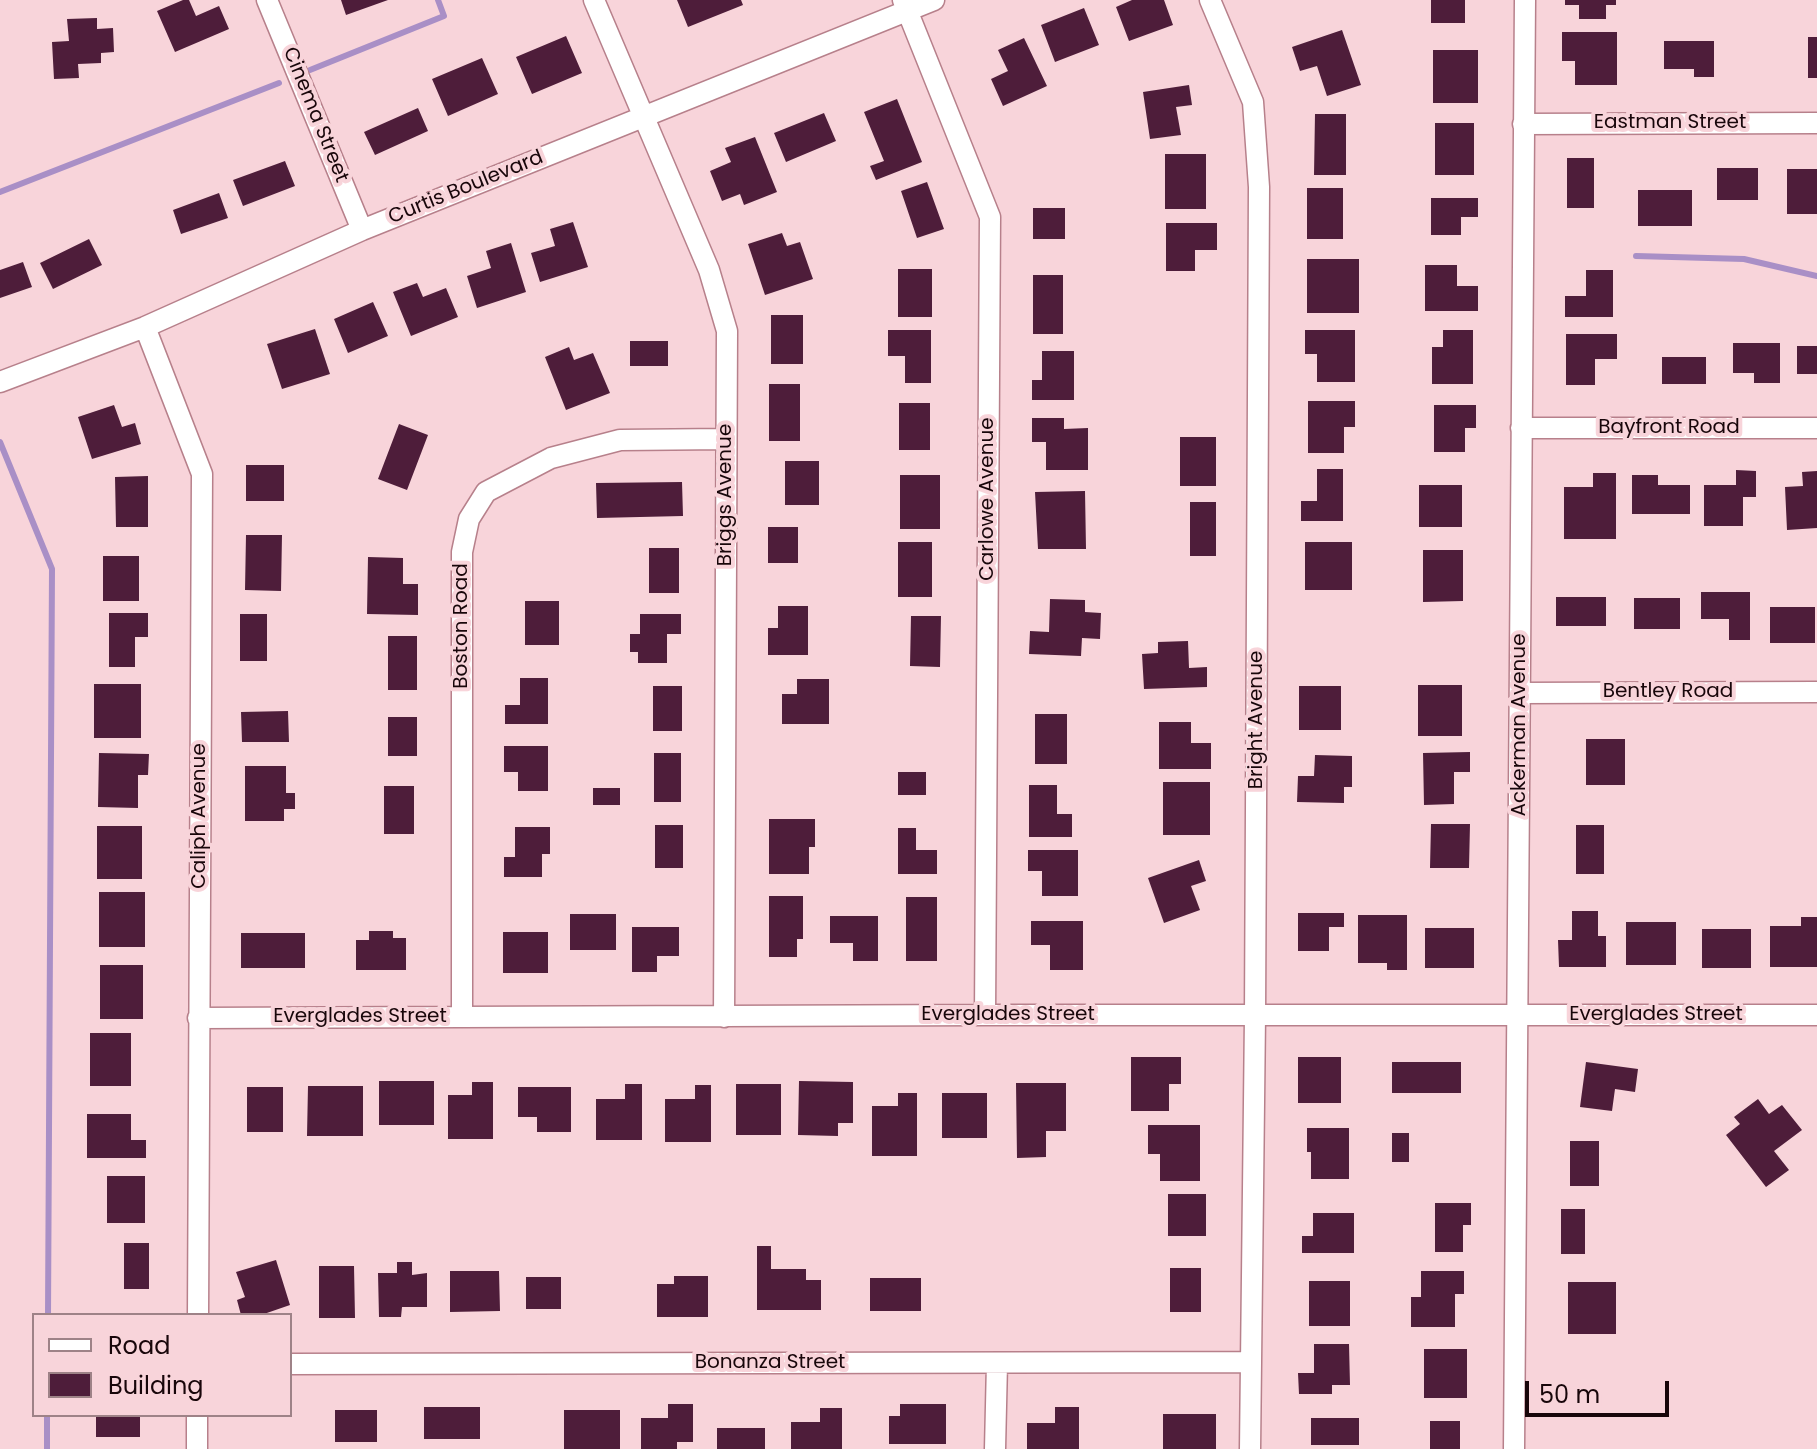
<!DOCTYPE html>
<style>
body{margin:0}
#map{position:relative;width:1817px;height:1449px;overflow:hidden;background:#f8d4da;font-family:Poppins,sans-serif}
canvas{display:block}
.legend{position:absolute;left:32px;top:1313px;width:260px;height:104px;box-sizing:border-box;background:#f8d4da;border:2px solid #9e8287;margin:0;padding:10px 14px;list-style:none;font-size:24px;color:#18060a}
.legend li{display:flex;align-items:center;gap:16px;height:40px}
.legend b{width:40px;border:2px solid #9e8287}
.scale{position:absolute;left:1525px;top:1381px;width:144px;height:36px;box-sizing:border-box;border:4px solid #18060a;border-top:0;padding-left:10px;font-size:24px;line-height:28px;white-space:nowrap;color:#18060a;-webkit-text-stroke:6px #f8d4da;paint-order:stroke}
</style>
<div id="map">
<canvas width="1817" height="1449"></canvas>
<ul class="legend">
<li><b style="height:10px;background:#fff"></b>Road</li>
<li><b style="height:22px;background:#4e1d3a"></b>Building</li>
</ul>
<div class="scale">50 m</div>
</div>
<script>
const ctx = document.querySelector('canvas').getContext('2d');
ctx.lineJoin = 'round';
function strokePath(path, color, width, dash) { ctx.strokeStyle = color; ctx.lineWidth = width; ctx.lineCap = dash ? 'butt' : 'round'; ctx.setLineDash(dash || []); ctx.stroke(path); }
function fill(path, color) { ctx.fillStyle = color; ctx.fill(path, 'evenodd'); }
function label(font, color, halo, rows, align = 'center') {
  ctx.font = font + ' Poppins,sans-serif'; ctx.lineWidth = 8; ctx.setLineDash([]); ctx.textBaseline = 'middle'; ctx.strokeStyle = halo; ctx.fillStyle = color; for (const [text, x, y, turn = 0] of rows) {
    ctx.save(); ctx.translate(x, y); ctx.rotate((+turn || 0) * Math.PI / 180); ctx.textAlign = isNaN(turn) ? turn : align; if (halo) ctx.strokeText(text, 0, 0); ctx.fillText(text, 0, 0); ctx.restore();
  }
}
strokePath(new Path2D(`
 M310 70 444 16 438 0
 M0 192 279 83
 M1636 256 1744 259 1817 276
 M0 442 52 569 48 1315
 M47 1449V1415`), '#a98fc6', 6);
fill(new Path2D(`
 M183 0H189L196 16 219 6 229 29 175 52 157 11Z
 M341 0H388L346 15Z
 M677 0H741L743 5 688 27Z
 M1132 0H1164L1173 25 1129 41 1116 7Z
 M1431 0H1465V23H1431Z
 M1565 0H1616V5H1606V19H1579V5H1565Z
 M1084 8 1099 45 1055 62 1041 25Z
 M97 18V29L113 28 114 52 101 53V63L78 64 79 78 54 79 52 42 69 41 67 19Z
 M1342 30 1361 85 1327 96 1317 66 1300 71 1292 47Z
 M1562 32H1617V85H1575V61H1562Z
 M566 36 582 73 532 94 516 57Z
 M1808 37H1817V78H1808Z
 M1024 38 1047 86 1003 106 991 79 1008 71 998 50Z
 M1664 41H1714V77H1694V69H1664Z
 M1433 50H1478V103H1433Z
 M482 58 498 94 448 116 432 79Z
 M1189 85 1192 105 1176 107 1181 135 1150 139 1143 92Z
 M897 99 922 162 876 180 870 166 884 161 864 112Z
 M418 108 428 131 375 155 364 132Z
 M824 113 836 141 786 162 774 133Z
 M1315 114H1346V175H1314Z
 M1435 123H1474V175H1435Z
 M755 137 777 192 744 205 740 194 722 201 710 171 731 162 725 148Z
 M1165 154H1206V209H1165Z
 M1567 158H1594V208H1567Z
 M285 161 295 186 243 206 233 180Z
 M1717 168H1758V200H1717Z
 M1787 169H1817V214H1787Z
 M927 182 944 229 917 238 901 191Z
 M1307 188H1343V239H1307Z
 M1638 190H1692V226H1638Z
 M219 193 228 218 181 234 173 210Z
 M1431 198H1478V217H1461V235H1431Z
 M1033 208H1065V239H1033Z
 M573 222 588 267 540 282 531 253 555 246 550 229Z
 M1166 223H1217V250H1195V271H1166Z
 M782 233 787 246 800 242 813 279 765 295 748 244Z
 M89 239 102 265 53 289 40 263Z
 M511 243 526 292 477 308 467 276 491 268 486 251Z
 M1307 259H1359V313H1307Z
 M23 262 32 287 0 298V270Z
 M1425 265H1457V286H1478V311H1425Z
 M898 269H932V317H898Z
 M1586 270H1613V317H1565V296H1586Z
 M1033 275H1063V334H1033Z
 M417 283 423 297 446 288 458 317 411 336 393 292Z
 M373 302 388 336 348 353 334 319Z
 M771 315H803V364H771Z
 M315 329 330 374 282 389 267 344Z
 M888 330H931V383H905V356H888Z
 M1305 330H1355V382H1317V354H1305Z
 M1443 330H1473V384H1432V347H1443Z
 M1566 334H1617V359H1595V385H1566Z
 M630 341H668V366H630Z
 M1733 343H1780V383H1754V373H1733Z
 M1797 346H1817V374H1797Z
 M569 347 574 360 593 353 610 393 566 410 545 357Z
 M1042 351H1074V400H1032V380H1042Z
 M1662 357H1706V384H1662Z
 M769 384H800V441H769Z
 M1308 401H1355V427H1344V453H1308Z
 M899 403H930V450H899Z
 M114 405 122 427 135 423 141 444 92 459 78 417Z
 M1434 405H1476V428H1465V452H1434Z
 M1032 418H1064V429L1088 428V470H1046V442H1032Z
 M399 424 428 435 407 490 378 479Z
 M1180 437H1216V486H1180Z
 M785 461H819V505H785Z
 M246 465H284V501H246Z
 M1317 469H1343V521H1301V501H1317Z
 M1736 470 1756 471V497H1743V526H1704V485H1736Z
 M1817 471V528L1787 530 1785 487 1803 486 1802 472Z
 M1593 473H1616V539H1564V487H1593Z
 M900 475H940V529H900Z
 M1632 475H1658V485H1690V514H1632Z
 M148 476V527H116L115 477Z
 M682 482 683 516 597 518 596 483Z
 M1419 485H1462V527H1419Z
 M1085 491 1086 549H1038L1035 492Z
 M1190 502H1216V556H1190Z
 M768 527H798V563H768Z
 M246 535H282L281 591 245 590Z
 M898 542H932V597H898Z
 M1305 542H1352V590H1305Z
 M649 548H679V593H649Z
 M1423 550H1463V601L1423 602Z
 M103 556H139V601H103Z
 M368 557 403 558V584H418V615L367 614Z
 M1701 592H1750V640H1729V619H1701Z
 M1556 597H1606V626H1556Z
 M1634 598H1680V629H1634Z
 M1050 599 1085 600V612L1101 613 1100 639 1082 638 1081 656 1029 654 1030 631 1049 632Z
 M525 601H559V645H525Z
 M778 606H808V655H768V628H778Z
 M1770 607H1815V643H1770Z
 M109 613H148V637H135V667H109Z
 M240 614H267V661H240Z
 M640 614H681V634H667V663H638V652H630V634H640Z
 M911 616H941L940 667 910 666Z
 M388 636H417V690H388Z
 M1188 641 1189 668 1207 667V687L1144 689 1142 654 1158 653V642Z
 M520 678H548V724H505V705H520Z
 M797 679H829V724H782V694H797Z
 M94 684H141V738H94Z
 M1418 685H1462V736H1418Z
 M653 686H682V731H653Z
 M1299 686H1341V730H1299Z
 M288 711 289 742H242L241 712Z
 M1035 714H1067V764H1035Z
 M388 717H417V756H388Z
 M1159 722H1191V743H1211V769H1159Z
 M1586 739H1625V785H1586Z
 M504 746H548V791H518V772H504Z
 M1470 752V772H1454V804L1424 805 1423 753Z
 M99 753 149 754 148 775H138V808L98 807Z
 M654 753H681V802H654Z
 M1315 755 1352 756V787H1344V803L1297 802 1298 776H1314Z
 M245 766H286V793H295V809H284V821H245Z
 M898 772H926V795H898Z
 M1163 782H1210V835H1163Z
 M1029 785H1057V814H1072V837H1029Z
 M384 786H414V834H384Z
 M593 788H620V805H593Z
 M769 819H815V847H809V874H769Z
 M1431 824H1470L1469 868H1430Z
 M655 825H683V868H655Z
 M1576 825H1604V874H1576Z
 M97 826H142V879H97Z
 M515 827H550V854H542V877H504V857H515Z
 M898 828H916V850H937V874H898Z
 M1028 850H1078V896H1042V871H1028Z
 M1199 860 1206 881 1191 886 1200 910 1164 923 1148 878Z
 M99 892H145V947H99Z
 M769 896H803V939H797V957H769Z
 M906 897H937V961H906Z
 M1572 911H1598V936H1606V967H1559L1558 940H1572Z
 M1298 913H1344V927H1329V951H1298Z
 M570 914H616V950H570Z
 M1358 915H1407V970H1387V963H1358Z
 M830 916H878V961H853V943H830Z
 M1801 917H1817V967H1770V926H1801Z
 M1031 921H1083V970H1050V945H1031Z
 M1626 922H1676V965H1626Z
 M632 927H679V956H657V972H632Z
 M1425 928H1474V968H1425Z
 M1702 929H1751V968H1702Z
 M369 931H393V938H406V970H356V940H369Z
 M503 932H548V973H503Z
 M241 933H305V968H241Z
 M100 965H143V1019H100Z
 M90 1033H131V1086H90Z
 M1131 1057H1181V1084H1169V1111H1131Z
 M1298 1057H1341V1103H1298Z
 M1392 1062H1461V1093H1392Z
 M1586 1062 1638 1069 1635 1092 1615 1089 1612 1111 1580 1107Z
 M379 1081H434V1125H379Z
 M799 1081 853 1082V1123H838V1136L798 1135Z
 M472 1082H493V1139H448V1095H472Z
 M1016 1083H1066V1131H1046V1157L1017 1158Z
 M625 1084H642V1140H596V1099H625Z
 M736 1084H781V1135H736Z
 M695 1085H711V1142H665V1099H695Z
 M308 1086H363V1136H307Z
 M247 1087H283V1132H247Z
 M518 1087H571V1132H537V1117H518Z
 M898 1093H917V1156H872V1106H898Z
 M942 1093H987V1138H942Z
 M1758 1099 1769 1114 1782 1105 1802 1130 1774 1151 1789 1170 1766 1187 1726 1135 1740 1124 1734 1117Z
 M87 1114H131V1140H146V1158H87Z
 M1148 1125H1200V1181H1160V1154H1148Z
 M1307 1128H1349V1179H1311V1152H1307Z
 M1392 1133H1409V1162H1392Z
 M1570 1141H1599V1186H1570Z
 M107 1176H145V1223H107Z
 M1168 1194H1206V1236H1168Z
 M1435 1203H1471V1225H1463V1252H1435Z
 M1561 1209H1585V1254H1561Z
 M1313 1213H1354V1253H1302V1236H1313Z
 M124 1243H149V1289H124Z
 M757 1246H771V1269H806V1280H821V1310H757Z
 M276 1260 290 1305 261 1315H241L237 1300 245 1297 236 1272Z
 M397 1262H412V1275L427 1273V1307H402L401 1317H379L378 1273H397Z
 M319 1266H354L355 1318H319Z
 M1170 1268H1201V1312H1170Z
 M450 1271H499L500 1311 450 1312Z
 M1421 1271H1464V1294H1455V1327H1411V1297H1421Z
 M674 1276H708V1317H657V1284H674Z
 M526 1277H561V1309H526Z
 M870 1278H921V1311H870Z
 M1309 1281H1350V1326H1309Z
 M1568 1282H1616V1334H1568Z
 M1314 1344H1349L1350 1385H1332V1394H1299L1298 1373H1314Z
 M1424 1349H1467V1398H1424Z
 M668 1404H693V1442H677V1449H641V1418H668Z
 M900 1404H946V1444H889V1416H900Z
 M424 1407H480V1439H424Z
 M1055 1407H1079V1449H1027V1423H1055Z
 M820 1408H842V1449H791V1422H820Z
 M335 1410H377V1442H335Z
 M564 1410H620V1449H564Z
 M1163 1414H1216V1449H1163Z
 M96 1415 140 1416V1437H96Z
 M1311 1418H1359V1445H1311Z
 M1430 1421H1460V1449H1430Z
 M717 1428H765V1449H717Z`), '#4e1d3a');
const minor = new Path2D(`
 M267 0 362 230
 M594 0 709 270 727 331 724 1017
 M903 0 990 217 985 1015
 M1210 0 1253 102 1259 187 1255 1016 1250 1449
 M1523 124 1817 123
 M145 327 202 474 198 1315
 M0 382 145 327 362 230 934 0
 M1521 428H1817
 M1520 693 1817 692
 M462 1016V552L469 519 486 492 551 458 620 440 726 439
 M198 1018 985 1015H1817
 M290 1364 1250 1362
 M197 1449V1415
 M995 1449 997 1363
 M1514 1449 1525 0`);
strokePath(minor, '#b7808b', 23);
strokePath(minor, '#fff', 20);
label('20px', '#18060a', '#f8d4da', [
 ["Cinema Street",315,115,68],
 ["Eastman Street",1670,123],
 ["Curtis Boulevard",466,188,-22],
 ["Bayfront Road",1669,428],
 ["Briggs Avenue",726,495,-90],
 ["Carlowe Avenue",988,499,-90],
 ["Boston Road",462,626,-90],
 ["Bentley Road",1668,692],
 ["Bright Avenue",1257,720,-90],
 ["Ackerman Avenue",1520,725,-90],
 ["Caliph Avenue",200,816,-90],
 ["Everglades Street",1008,1015],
 ["Everglades Street",1656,1015],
 ["Everglades Street",360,1017],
 ["Bonanza Street",770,1363]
]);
</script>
